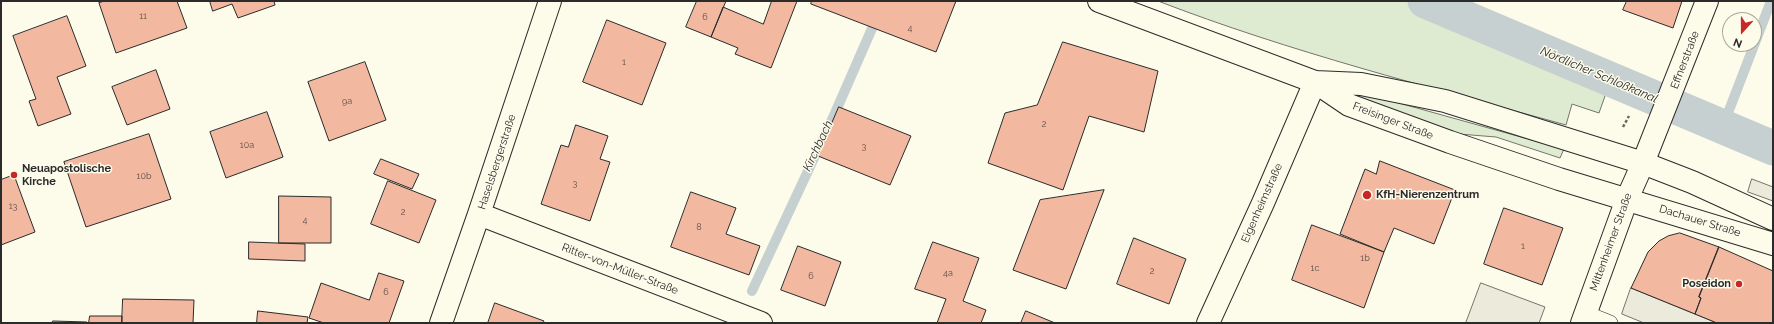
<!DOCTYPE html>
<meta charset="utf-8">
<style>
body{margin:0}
#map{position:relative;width:1774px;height:324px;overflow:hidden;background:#fdfbea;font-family:Raleway,sans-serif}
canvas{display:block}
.frame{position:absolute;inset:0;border:2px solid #2b2b2b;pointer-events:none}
.north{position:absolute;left:1722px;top:12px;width:40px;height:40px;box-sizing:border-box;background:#fdfbea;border:1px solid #a9a89e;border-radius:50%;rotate:201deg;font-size:11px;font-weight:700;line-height:16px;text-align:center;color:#2b2b2b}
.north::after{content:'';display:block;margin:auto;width:14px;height:18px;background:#c62828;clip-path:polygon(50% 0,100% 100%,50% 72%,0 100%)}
</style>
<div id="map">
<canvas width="1774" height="324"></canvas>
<div class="frame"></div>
<div class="north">N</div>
</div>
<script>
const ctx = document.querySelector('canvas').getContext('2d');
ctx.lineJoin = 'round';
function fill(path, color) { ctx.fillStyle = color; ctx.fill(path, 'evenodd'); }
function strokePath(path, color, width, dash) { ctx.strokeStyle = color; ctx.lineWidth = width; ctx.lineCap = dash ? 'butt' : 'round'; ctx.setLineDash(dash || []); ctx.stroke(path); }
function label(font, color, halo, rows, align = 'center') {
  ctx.font = font + ' Raleway,sans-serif'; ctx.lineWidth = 3; ctx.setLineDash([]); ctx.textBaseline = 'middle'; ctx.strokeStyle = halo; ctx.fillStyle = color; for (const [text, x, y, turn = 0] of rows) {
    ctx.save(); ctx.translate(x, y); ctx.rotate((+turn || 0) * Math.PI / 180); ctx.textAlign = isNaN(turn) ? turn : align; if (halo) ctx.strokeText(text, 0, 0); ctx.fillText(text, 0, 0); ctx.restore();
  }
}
const green = new Path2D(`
 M1158 1H1419L1610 82 1599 113 1572 104 1566 125C1429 87 1290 52 1158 1Z
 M1354 93H1363L1564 149 1560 158 1496 137 1459 134 1353 98Z`);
fill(green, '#deebd1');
strokePath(green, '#74746e', 1);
const parking = new Path2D(`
 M1752 179 1773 187V201L1748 192Z
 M1481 283 1545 307 1539 323H1466Z
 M1631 288 1717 323H1644L1622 314Z`);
fill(parking, '#eceadb');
strokePath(parking, '#74746e', 1);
strokePath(new Path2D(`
 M1458 1 1467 18
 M1723 126 1771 1
 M752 291 835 113 884 1`), '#c7d0d0', 10);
strokePath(new Path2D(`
 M1425 1 1773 148`), '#c7d0d0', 35);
const building = new Path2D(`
 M105 1H177L187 28 116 53 99 3Z
 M210 1H274L275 5 238 18 232 4 213 11Z
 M697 1H726L711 37 686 27Z
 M772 1H797L771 68 735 54 738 48 711 37 723 7 763 24Z
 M812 1H956L936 52 811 4Z
 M1627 1H1682L1673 28 1623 10Z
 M67 16 86 66 57 77 71 114 38 126 29 101 36 99 13 36Z
 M607 20 666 43 642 105 583 82Z
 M1063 42 1158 71 1144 132 1089 116 1063 190 988 163 1005 113 1037 105Z
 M365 62 386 120 329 141 308 82Z
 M156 70 170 109 127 125 112 87Z
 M839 107 911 136 890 185 818 156Z
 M267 112 283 157 226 178 210 132Z
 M576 125 608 136 600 159 610 162 590 221 541 204 561 145 568 147Z
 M149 134 171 199 86 227 64 162Z
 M381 159 419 174 412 189 374 174Z
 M1380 161 1455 190 1434 244 1394 228 1384 252 1340 234 1365 169 1376 174Z
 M14 175 35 232 1 245V180Z
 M388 181 436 200 419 243 371 224Z
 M1104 190 1066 289 1013 270 1040 200Z
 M691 192 736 208 726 234 760 246 749 275 671 247Z
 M279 196 331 197V243H279Z
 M1504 208 1563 228 1542 285 1484 264Z
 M1312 225 1384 252 1364 308 1292 280Z
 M1680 233 1719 247 1699 297 1701 298 1695 314 1631 288 1648 252 1659 241 1668 236Z
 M1134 238 1186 259 1169 304 1117 284Z
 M249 242 305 244V261L249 259Z
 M933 242 979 258 963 301 986 310 981 323H937L946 299 915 289Z
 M798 246 841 262 825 306 781 290Z
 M1719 247 1773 271V323H1717L1695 314 1701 298 1699 297Z
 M379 273 404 281 389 323H324L309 318 321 283 369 300Z
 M123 299 194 300 193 323H122Z
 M495 303 544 321 543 323H488Z
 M258 311 308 317 307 323H257Z
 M1026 311 1055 323H1021Z
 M90 316H122V323H89Z
 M53 321 87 322V323H52Z`);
fill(building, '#f2b8a0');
strokePath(building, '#2b2b2b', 1);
const lane = new Path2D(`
 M1585 313 1610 323`);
const street = new Path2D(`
 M1643 163 1707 1
 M479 214 761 323
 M441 323 479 214 550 1
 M1208 323 1263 203 1315 82`);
const secondary = new Path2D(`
 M1582 323 1627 199 1643 163`);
const primary = new Path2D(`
 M1099 1 1315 82 1349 105 1450 142 1559 179 1773 244
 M1315 82 1361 84 1445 101 1643 163 1692 182 1773 219`);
strokePath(lane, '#2b2b2b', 16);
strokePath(street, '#2b2b2b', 24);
strokePath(secondary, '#2b2b2b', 24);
strokePath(primary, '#2b2b2b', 24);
strokePath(new Path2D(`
 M1623 127 1629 116`), '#6a6964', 2.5, [3, 2]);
strokePath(lane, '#fdfbea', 15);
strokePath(street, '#fdfbea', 22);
strokePath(secondary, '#fdfbea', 22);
strokePath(primary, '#fdfbea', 22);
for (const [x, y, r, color] of [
 [14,175,4,"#c62828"],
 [1367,195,5,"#c62828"],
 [1739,284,4,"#c62828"]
]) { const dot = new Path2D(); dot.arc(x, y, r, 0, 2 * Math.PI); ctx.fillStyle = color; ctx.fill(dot); strokePath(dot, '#fdfbea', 1.5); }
label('9px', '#5d4e48', null, [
 ["11",143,16],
 ["6",705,17],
 ["4",910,28],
 ["1",624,62],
 ["9a",347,101],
 ["2",1044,124],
 ["10a",247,145],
 ["3",864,146],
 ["10b",144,176],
 ["3",575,183],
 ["13",13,206],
 ["2",403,212],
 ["4",305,220],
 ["8",699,227],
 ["1",1523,246],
 ["1b",1365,258],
 ["1c",1315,268],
 ["2",1152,271],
 ["4a",948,273],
 ["6",811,276],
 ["6",386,292]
]);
label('11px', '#2b2b2b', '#fdfbea', [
 ["Effnerstraße",1685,60,-69],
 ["Freisinger Straße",1393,121,21],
 ["Haselsbergerstraße",497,162,-72],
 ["Eigenheimstraße",1262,203,-66],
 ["Dachauer Straße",1700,221,17],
 ["Mittenheimer Straße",1611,242,-70],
 ["Ritter-von-Müller-Straße",620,269,21]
]);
label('bold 11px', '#2b2b2b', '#fdfbea', [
 ["Neuapostolische",22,169],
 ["Kirche",22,182],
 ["KfH-Nierenzentrum",1376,195],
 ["Poseidon",1731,284,"right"]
], 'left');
label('italic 12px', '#2b2b2b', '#fdfbea', [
 ["Nördlicher Schloßkanal",1599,75,23],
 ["Kirchbach",818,146,-65]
]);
</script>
